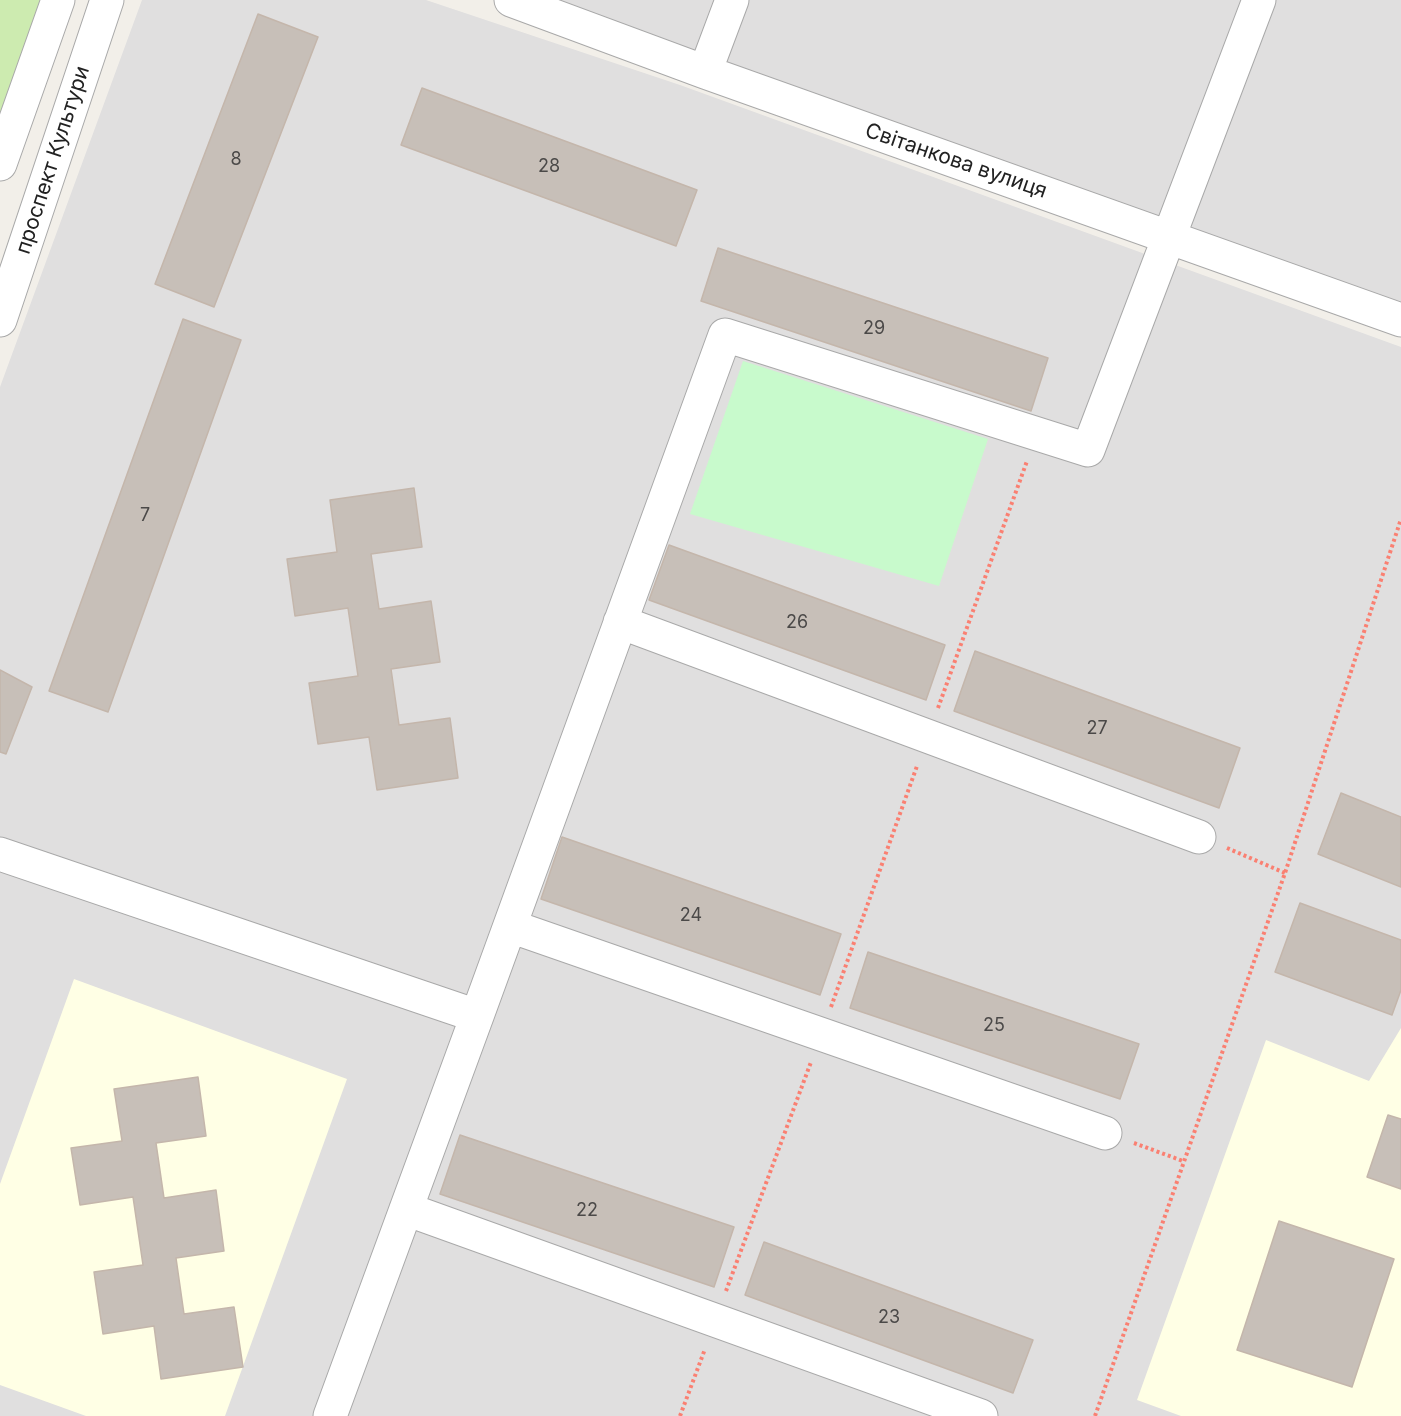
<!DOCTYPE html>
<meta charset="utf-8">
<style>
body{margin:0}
canvas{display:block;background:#f2efe9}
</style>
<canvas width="1401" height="1416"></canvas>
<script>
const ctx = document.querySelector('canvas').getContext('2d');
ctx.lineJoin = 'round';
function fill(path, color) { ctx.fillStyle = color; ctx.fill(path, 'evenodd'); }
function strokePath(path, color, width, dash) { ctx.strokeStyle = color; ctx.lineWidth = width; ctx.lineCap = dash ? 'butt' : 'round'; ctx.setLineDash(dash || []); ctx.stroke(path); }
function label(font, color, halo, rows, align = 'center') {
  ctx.font = font + ' Inter,sans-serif'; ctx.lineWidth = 6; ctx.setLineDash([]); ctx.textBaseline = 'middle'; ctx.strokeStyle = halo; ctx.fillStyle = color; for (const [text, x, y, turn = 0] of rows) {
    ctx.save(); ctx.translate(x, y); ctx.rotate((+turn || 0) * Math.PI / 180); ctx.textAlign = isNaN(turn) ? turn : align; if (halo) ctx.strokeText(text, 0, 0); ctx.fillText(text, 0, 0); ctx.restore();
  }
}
fill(new Path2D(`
 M142 0H426L680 85 1401 347V1416H0V387Z
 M511 0H1401V320Z`), '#e0dfdf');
fill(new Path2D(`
 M74 979 347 1079 225 1416H86L0 1385V1184Z
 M1401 1028V1416H1181L1137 1400 1266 1040 1369 1081Z`), '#ffffe5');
fill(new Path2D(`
 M0 0H58L0 164Z`), '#cdebb0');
fill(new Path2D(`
 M743 361 988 439 939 586 690 514Z`), '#c8facc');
const building = new Path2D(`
 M258 14 318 37 214 307 155 284Z
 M422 88 697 190 676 246 401 145Z
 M718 248 1048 358 1031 411 701 301Z
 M183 319 241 340 108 712 49 691Z
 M414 488 422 547 371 554 379 609 431 601 440 662 391 669 399 725 450 718 458 778 377 790 369 737 318 744 309 683 358 676 348 608 295 616 287 559 337 552 330 500Z
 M669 545 945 645 926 700 649 600Z
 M975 651 1240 748 1219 808 954 711Z
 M0 670 32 687 6 754 0 752Z
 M1341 793 1401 817V887L1318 854Z
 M562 837 841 934 820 995 541 899Z
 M1300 903 1401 940V990L1392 1015 1275 972Z
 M868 952 1139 1044 1120 1099 850 1008Z
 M198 1077 206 1136 156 1143 164 1198 216 1190 224 1251 176 1258 184 1314 234 1307 243 1367 161 1379 154 1326 103 1334 94 1272 143 1265 133 1197 80 1205 71 1148 122 1141 114 1089Z
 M1388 1115 1401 1119V1189L1367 1177Z
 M460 1135 734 1227 714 1287 440 1194Z
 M1279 1221 1394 1259 1352 1387 1237 1350Z
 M764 1242 1033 1340 1013 1393 745 1295Z`);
fill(building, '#c7bfb8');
strokePath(building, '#c4b6ab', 1.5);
const minor = new Path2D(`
 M511 0 705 72 1401 320
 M705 72 732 0
 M0 164 58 0
 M0 320 107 0
 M620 622 1199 837
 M0 854 477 1016 330 1416
 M510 926 1105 1133
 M477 1016 725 335 1088 450 1259 0
 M406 1209 981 1416`);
strokePath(minor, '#a9a9a9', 35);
strokePath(new Path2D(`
 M938 708 1027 461
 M1227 848 1285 873
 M831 1007 917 766
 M1134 1143 1183 1161
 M726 1291 811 1062
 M680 1416 705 1349
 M1095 1416 1285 873 1401 519`), '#fa8072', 4, [3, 3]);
strokePath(minor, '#fff', 33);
label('18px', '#4b4948', null, [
 ["8",236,160],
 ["28",549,167],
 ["29",874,329],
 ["7",145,516],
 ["26",797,623],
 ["27",1097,729],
 ["24",691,916],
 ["25",994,1026],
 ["22",587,1211],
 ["23",889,1318]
]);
label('21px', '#222', '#fff', [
 ["проспект Культури",53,160,-72],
 ["Світанкова вулиця",956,161,19]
]);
</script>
